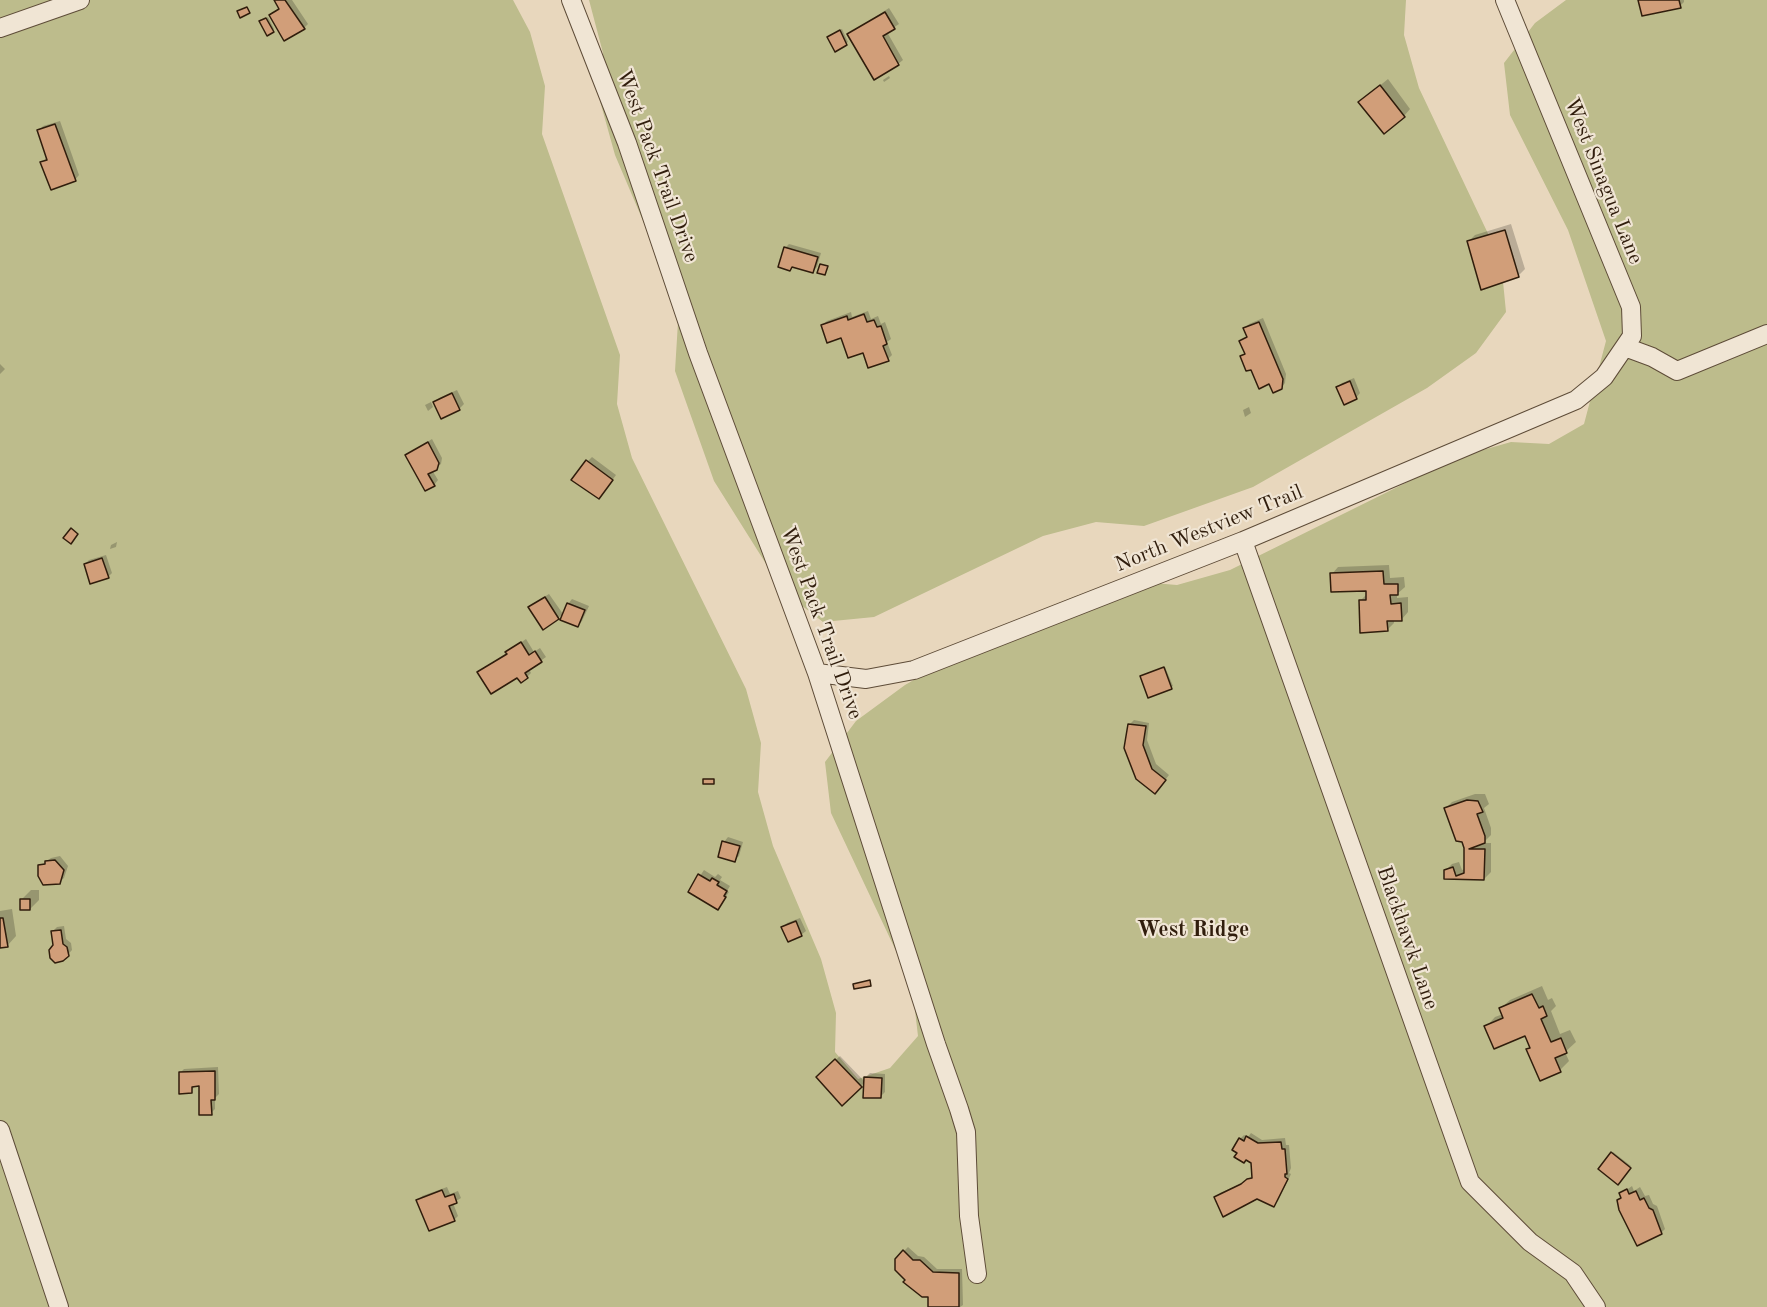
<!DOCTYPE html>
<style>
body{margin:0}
canvas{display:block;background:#e8d7bd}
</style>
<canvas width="1767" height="1307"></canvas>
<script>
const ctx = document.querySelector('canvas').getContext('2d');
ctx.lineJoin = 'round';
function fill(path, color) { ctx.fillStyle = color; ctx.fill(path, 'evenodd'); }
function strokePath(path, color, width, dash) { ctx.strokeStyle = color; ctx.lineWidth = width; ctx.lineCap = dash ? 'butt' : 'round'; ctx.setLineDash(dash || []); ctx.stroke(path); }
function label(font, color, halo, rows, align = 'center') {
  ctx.font = font + ' "Old Standard TT",serif'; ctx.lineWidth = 4.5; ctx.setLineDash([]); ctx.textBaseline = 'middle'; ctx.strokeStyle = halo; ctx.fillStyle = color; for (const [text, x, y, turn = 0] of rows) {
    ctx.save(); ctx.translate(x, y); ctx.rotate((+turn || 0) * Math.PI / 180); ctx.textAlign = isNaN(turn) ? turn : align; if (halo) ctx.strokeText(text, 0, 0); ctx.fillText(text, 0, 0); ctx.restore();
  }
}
fill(new Path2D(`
 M0 0H513L530 32 545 86 542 134 620 355 617 404 632 458 746 689 761 743 758 792 773 846 821 959 836 1013 835 1052 858 1079 890 1068 918 1036 912 985 831 813 825 762 856 721 905 685 1020 619 1076 596 1129 581 1177 585 1230 570 1458 457 1511 442 1549 444 1584 424 1606 341 1568 230 1510 115 1504 63 1535 23 1566 0H1767V1307H0Z
 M589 0H1406L1404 35 1419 88 1501 261 1506 312 1476 353 1427 388 1253 487 1144 526 1096 522 1043 536 874 617 823 622 783 591 714 481 675 371 678 322 663 268 615 155 600 101 603 53Z`), '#bdbc8c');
fill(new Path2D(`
 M276 0H292L308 24 304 28 271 15 280 8Z
 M1640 0H1684V2L1680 6Z
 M889 8 899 24 887 32 903 60 898 64 849 34Z
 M268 17 274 29 273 31 262 20Z
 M842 29 848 42 835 50 830 35Z
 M889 76 890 78 884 82 883 80Z
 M1388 79 1410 109 1404 116 1367 96Z
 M60 121 79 175 75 180 42 163 46 158 39 131 43 126Z
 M1511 224 1525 269 1518 276 1468 242 1475 235Z
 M789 244 821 253 817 267 813 271 793 266 790 269 785 248Z
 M868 311 871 319 878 316 881 324 885 322 891 339 887 342 892 355 888 359 864 351 822 325 827 321 851 312 852 317Z
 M1263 318 1286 374 1285 383 1281 388 1270 382 1251 368 1242 357 1246 353 1241 341 1248 336 1245 328 1249 324Z
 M0 364 5 369 0 374Z
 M1354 378 1360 393 1356 398 1338 387 1342 383Z
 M457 390 464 404 459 409 442 417 435 403 439 398Z
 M431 402 433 407 428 411 425 405Z
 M1249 407 1251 413 1245 417 1243 410Z
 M432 439 442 458 441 464 432 470 438 480 434 485 407 455Z
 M592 457 616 475 603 493 588 461Z
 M117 542 116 547 110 549 111 545Z
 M106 555 112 573 108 577 85 564 89 560Z
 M1389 565 1390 578 1404 577 1405 587 1397 594V598L1408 597V612L1402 619H1394V623L1387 630 1360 601 1368 593 1367 589 1332 574 1338 567Z
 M549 594 563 614 558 618 534 603Z
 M572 599 589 606 582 621 578 626 568 604Z
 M526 639 534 652 540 648 546 657 529 669 531 673 527 677 479 672Z
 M1165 667 1173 686 1171 687 1143 675Z
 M1134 720 1149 723 1147 740 1156 764 1169 775 1159 788 1130 724Z
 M1475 794H1485L1489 804 1484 808 1491 828V835L1483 843H1491V872L1484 879 1445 877V871L1452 864 1459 862 1462 870 1465 869 1466 848 1445 809 1452 802Z
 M728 837 743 842 739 856 734 860 724 842Z
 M60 856 68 866 64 878 59 882 40 866 51 858Z
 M704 870 715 877 718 874 722 877 720 880 730 886 727 891 729 892 718 908 690 891Z
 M31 890H39V900L30 909 21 900Z
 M12 909 16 936 7 946 0 947V911Z
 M800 918 806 931 801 935 783 927 787 923Z
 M64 926 66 939 71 943 72 950 63 960 55 945 53 931 57 927Z
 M1542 986 1548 1000 1552 998 1556 1006 1551 1011 1560 1034 1570 1030 1576 1042 1565 1052 1569 1061 1560 1070 1528 1050 1531 1047 1526 1034 1486 1027 1495 1017 1503 1014 1500 1009 1510 1000Z
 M840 1056 865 1082 842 1104 818 1077Z
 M218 1067 219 1094 215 1098V1109L211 1113 201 1085H195L191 1092 180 1073 184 1069Z
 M870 1073 885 1074V1092L880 1097 866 1077Z
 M1251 1133 1262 1140 1285 1138 1286 1145H1289L1291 1168 1289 1173 1291 1174 1278 1201 1273 1205 1257 1197 1216 1198 1220 1193 1247 1181 1253 1175V1162L1240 1139 1244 1135 1248 1137Z
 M1613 1152 1631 1166 1618 1183 1600 1169Z
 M1632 1186 1634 1191 1640 1187 1645 1196 1649 1195 1653 1204 1657 1206 1665 1229 1661 1233 1618 1200 1622 1197 1621 1194Z
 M447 1187 450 1194 458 1191 461 1198 453 1203 458 1216 454 1220 418 1201 422 1196Z
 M908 1247 918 1256 924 1257 937 1269H962L963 1305 960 1307H930V1295L896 1259Z`), '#0003');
const building = new Path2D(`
 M274 0H285L305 29 284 41 269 15 279 9Z
 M1638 0H1679L1681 8 1642 16Z
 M247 7 250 13 240 18 237 11Z
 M885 12 895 29 883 36 899 65 874 80 847 34Z
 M266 18 274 32 267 36 259 21Z
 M840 30 847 45 835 52 827 37Z
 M1380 85 1405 117 1384 134 1358 102Z
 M55 124 76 181 51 190 40 162 47 160 37 130Z
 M1505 230 1519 277 1481 290 1467 241Z
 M784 247 818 257 813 273 792 267 790 271 778 267Z
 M820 264 828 266 825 275 817 273Z
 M864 314 867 322 874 320 877 327 881 326 887 344 883 346 889 361 868 368 863 353 848 358 841 338 827 343 821 325 847 316 848 320Z
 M1259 322 1283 379 1282 389 1273 393 1269 384 1259 389 1251 370 1246 371 1240 356 1245 354 1239 341 1247 337 1243 328Z
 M1350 381 1357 399 1344 405 1336 387Z
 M452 393 460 410 441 419 433 402Z
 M428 442 439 463 437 470 428 474 435 486 425 491 405 455Z
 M586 460 613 480 599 499 571 480Z
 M71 528 78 534 71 544 63 538Z
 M102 558 109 578 90 584 84 564Z
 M1383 571 1384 584H1398V595H1390L1391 604 1401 603 1402 621H1387L1388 631 1360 633 1359 600H1366V591L1331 592 1330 573Z
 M545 597 559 619 543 630 528 607Z
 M567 603 585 610 578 627 560 620Z
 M521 642 529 655 535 651 542 662 525 673 528 678 521 683 517 678 491 694 477 672 507 654 505 652Z
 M1164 667 1172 689 1148 698 1140 676Z
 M1128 724 1146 726 1143 745 1152 769 1166 780 1155 794 1136 779 1124 748Z
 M703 779H714V784H703Z
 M1467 800 1478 801 1483 812 1477 814 1485 836V843L1469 849H1485L1484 880 1444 879V870L1453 867 1456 876 1464 873V848L1462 842 1456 841 1444 808Z
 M722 841 740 846 735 862 718 857Z
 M55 860 64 870 60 884 43 885 38 876V865L45 864V861Z
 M698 874 710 881 712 878 719 882 717 885 727 891 724 896 726 897 718 910 688 892Z
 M20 899H30V910H20Z
 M0 918H3L8 947 0 948Z
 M796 921 802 936 788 942 781 927Z
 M61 930 63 944 67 947 69 956 63 961 55 963 50 958 49 950 53 945 51 931Z
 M870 980 871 986 854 989 853 984Z
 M1532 994 1539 1008 1543 1006 1547 1016 1541 1019 1551 1042 1561 1038 1567 1053 1555 1058 1561 1072 1540 1081 1526 1049 1530 1048 1525 1036 1494 1049 1484 1026 1503 1018 1499 1008Z
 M835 1059 862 1087 842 1106 816 1077Z
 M215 1071V1100H211L212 1115H199V1086L192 1087V1093L179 1094V1072Z
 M864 1077 882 1078 881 1098H863Z
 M1246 1136 1258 1143 1281 1142 1282 1149H1285L1287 1174H1285V1177L1288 1179 1274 1207 1257 1199 1223 1217 1214 1197 1241 1184 1247 1179 1252 1178 1251 1163 1246 1160 1244 1163 1234 1157 1237 1153 1232 1150 1239 1138 1244 1141Z
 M1611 1152 1631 1168 1618 1185 1598 1169Z
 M1627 1189 1629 1194 1636 1191 1640 1200 1644 1198 1649 1208 1653 1210 1662 1234 1637 1246 1619 1210 1617 1200 1621 1198 1619 1193Z
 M442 1190 445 1197 454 1194 457 1203 449 1206 455 1221 429 1231 416 1200Z
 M903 1250 913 1260H920L933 1272 959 1273V1307H928V1297H922L903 1282 905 1280 895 1270V1259Z`);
fill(building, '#d19e79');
strokePath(building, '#301d0c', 1.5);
const minor = new Path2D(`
 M571 0 627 143 698 353 817 673 936 1044 959 1109 966 1132 969 1216 977 1274
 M0 28 80 0
 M1625 347 1652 357 1677 371 1767 334
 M1243 541 1470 1182 1530 1242 1573 1273 1596 1307
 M817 673 866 679 914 670 1243 541 1576 400 1604 377 1632 336 1631 307 1505 0
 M0 1130 59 1307`);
strokePath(minor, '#5e4c38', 20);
strokePath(minor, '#f0e5d4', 18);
label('21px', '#301d0c', '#f0e5d4', [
 ["West Pack Trail Drive",657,166,70],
 ["West Sinagua Lane",1603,181,68],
 ["North Westview Trail",1209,529,-22],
 ["West Pack Trail Drive",821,623,70],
 ["Blackhawk Lane",1407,938,71]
]);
label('bold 22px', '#301d0c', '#f0e5d4', [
 ["West Ridge",1193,930]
]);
</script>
